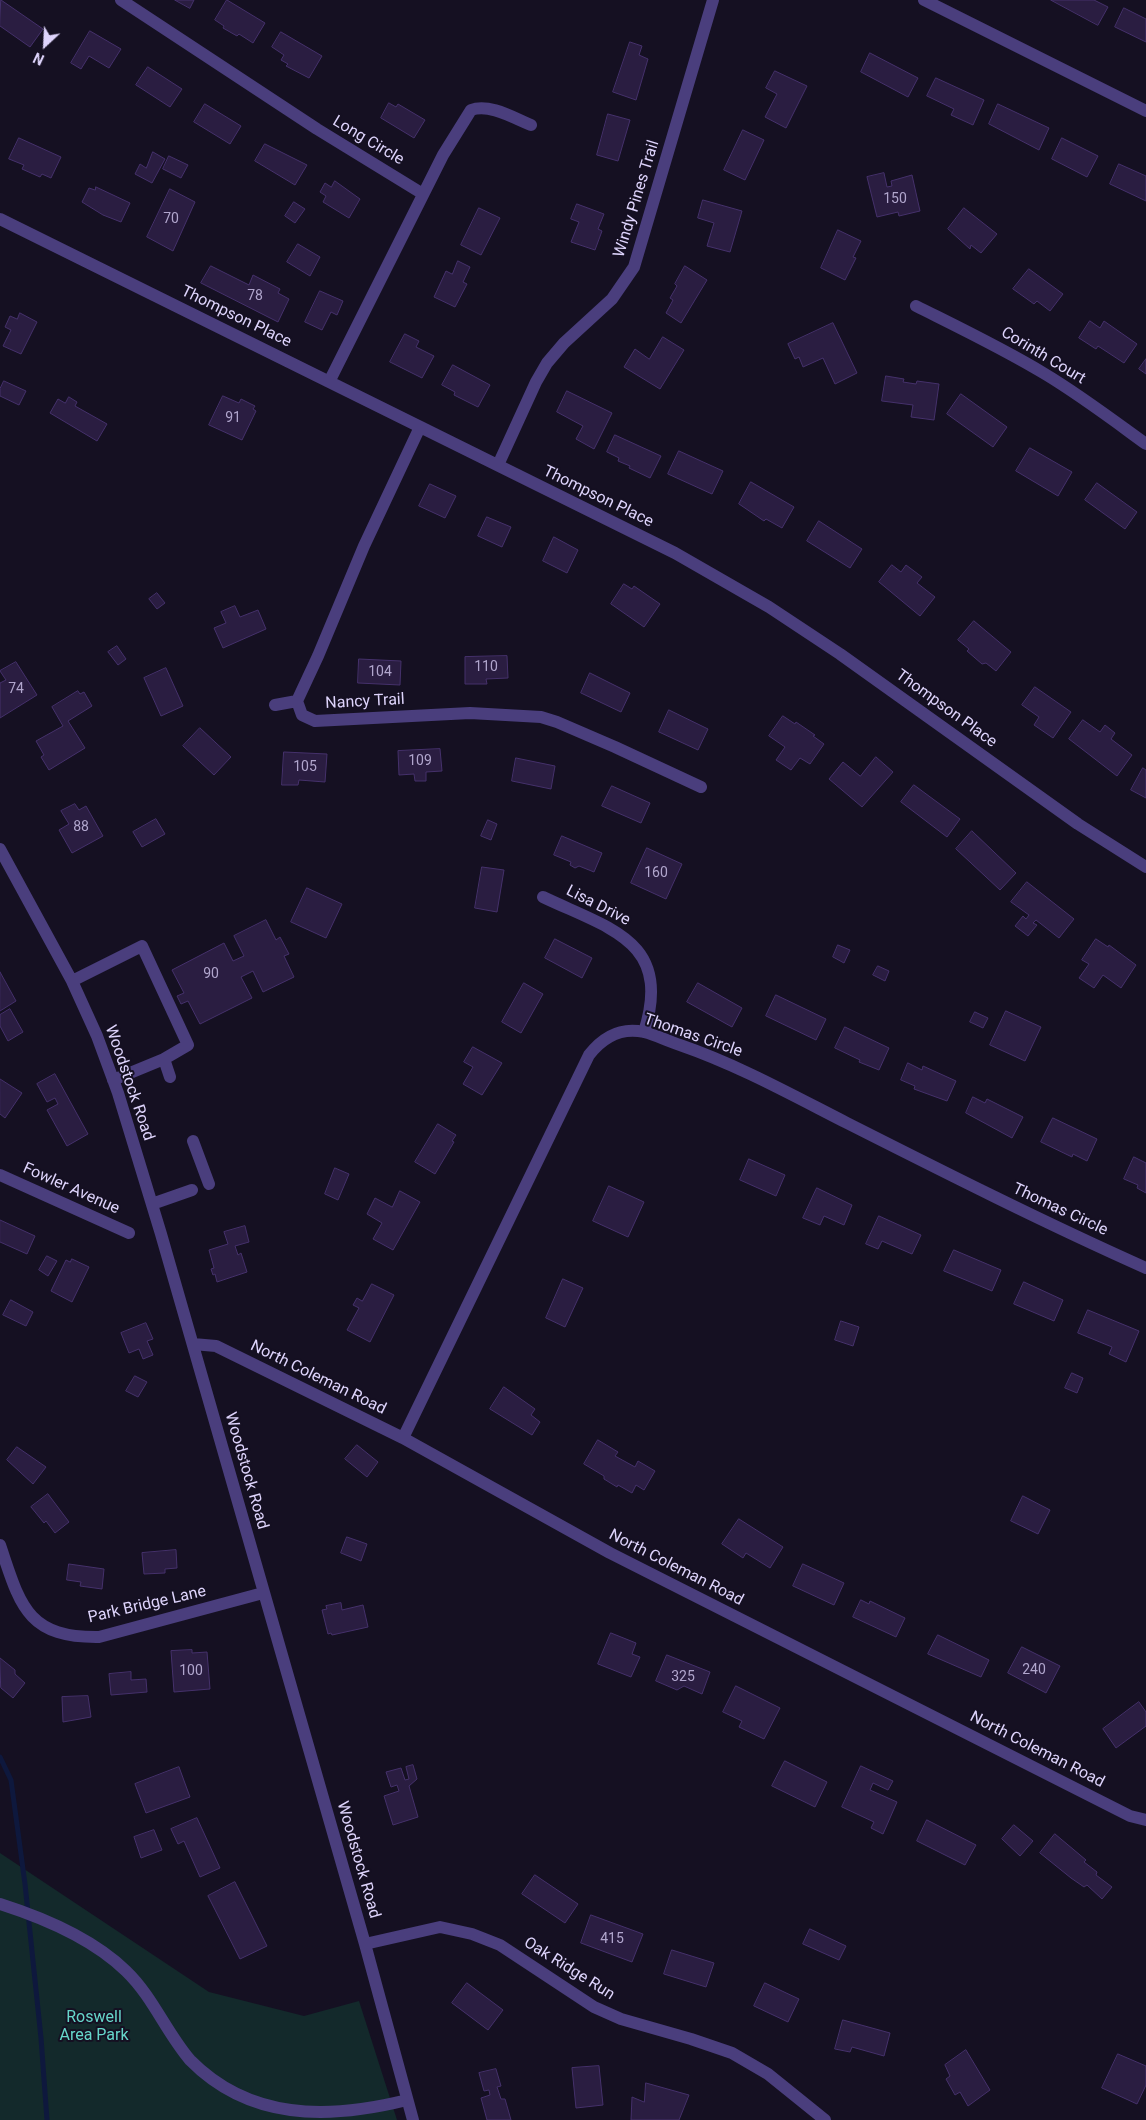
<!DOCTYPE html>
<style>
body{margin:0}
#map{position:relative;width:1146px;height:2120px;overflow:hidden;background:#151022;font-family:Roboto,sans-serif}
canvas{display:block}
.north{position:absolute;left:20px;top:20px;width:50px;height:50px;-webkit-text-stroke:4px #151022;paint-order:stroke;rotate:205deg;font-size:14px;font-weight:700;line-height:20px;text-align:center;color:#ded4fc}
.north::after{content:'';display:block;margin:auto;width:18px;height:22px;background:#ded4fc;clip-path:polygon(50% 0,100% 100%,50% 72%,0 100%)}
</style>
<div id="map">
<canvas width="1146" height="2120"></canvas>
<div class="north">N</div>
</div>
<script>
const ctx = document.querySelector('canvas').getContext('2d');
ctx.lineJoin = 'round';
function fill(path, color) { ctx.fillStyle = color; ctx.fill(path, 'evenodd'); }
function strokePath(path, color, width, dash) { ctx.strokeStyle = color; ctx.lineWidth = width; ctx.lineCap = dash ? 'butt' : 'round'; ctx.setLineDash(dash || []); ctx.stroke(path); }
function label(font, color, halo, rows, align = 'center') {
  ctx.font = font + ' Roboto,sans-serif'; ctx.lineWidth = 4; ctx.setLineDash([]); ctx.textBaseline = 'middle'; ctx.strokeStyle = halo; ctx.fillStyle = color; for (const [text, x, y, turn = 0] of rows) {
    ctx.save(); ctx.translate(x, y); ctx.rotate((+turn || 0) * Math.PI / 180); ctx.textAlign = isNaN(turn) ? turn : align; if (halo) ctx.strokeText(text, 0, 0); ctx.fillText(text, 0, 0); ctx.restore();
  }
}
fill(new Path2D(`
 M0 1853 209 1992 304 2016 359 2001 397 2120H0Z`), '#13292b');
strokePath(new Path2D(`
 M0 1757 11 1780 25 1884 41 2038 47 2120`), '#0e183d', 5);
const building = new Path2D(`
 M1 0 43 29 30 47 0 26Z
 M175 0H194L190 8Z
 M227 0 265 23 253 43 239 34 237 36 223 28 224 26 215 20Z
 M1051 0H1094L1108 7 1098 25Z
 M1124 8 1146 19V42L1115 27Z
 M90 31 121 49 109 68 89 56 81 69 71 63Z
 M281 32 322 56 309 78 286 66 288 64 281 60 284 55 272 47Z
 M630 42 642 46 639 55 648 59 636 100 613 92Z
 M870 53 918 78 908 97 861 72Z
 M148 67 182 89 170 107 136 85Z
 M775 71 807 86 786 128 765 117 777 94 766 88Z
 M936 78 984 100 973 125 951 115 954 109 927 96Z
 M389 103 396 107 398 104 425 120 414 138 381 118Z
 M205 104 241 126 230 144 194 122Z
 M998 104 1049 128 1039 150 989 124Z
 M608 114 630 120 618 161 597 155Z
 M743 130 764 140 745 180 724 170Z
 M19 138 61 157 51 178 42 174 40 177 22 169 24 165 9 159Z
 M1062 138 1098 156 1087 177 1052 159Z
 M265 144 307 165 295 185 255 161Z
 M153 152 165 159 152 183 135 174 140 164 146 168Z
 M169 156 188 165 181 178 163 169Z
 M1119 164 1146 176V201L1110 184Z
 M884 173 887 187 892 186 891 181 912 175 920 211 899 216 898 212 877 217 867 177Z
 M335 181 360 199 349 218 323 202 326 196 320 192 325 183 331 187Z
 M96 187 130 203 121 222 103 215 82 202 89 188 95 190Z
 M170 189 195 202 173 251 147 237Z
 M703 200 742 211 730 252 707 246 714 223 698 218Z
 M294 202 305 209 295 223 285 216Z
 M577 204 604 214 598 229 602 231 595 250 571 242 579 222 571 219Z
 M479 208 500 218 481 255 461 245Z
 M964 208 997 234 981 253 971 245 970 249 948 229Z
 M838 230 861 241 853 257 856 258 845 280 821 268Z
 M298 244 320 257 310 276 287 262Z
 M458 261 470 267 463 282 467 284 455 307 434 297 446 271 452 274Z
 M211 266 249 285 253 275 280 289 278 293 289 299 278 322 201 283Z
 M685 266 707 280 681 323 666 313 673 300 670 298 677 286 675 284Z
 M1029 269 1063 294 1050 311 1037 301 1034 304 1013 289Z
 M320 291 343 301 337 315 331 312 322 330 305 322Z
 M20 313 37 322 21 354 3 346 11 330 5 327 10 316 17 319Z
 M1090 321 1100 328 1104 321 1137 344 1124 363 1098 346 1096 349 1079 338Z
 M833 323 857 373 835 384 823 358 803 367 799 357 795 359 788 344Z
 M405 334 419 341 416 347 434 356 422 378 390 362Z
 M663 337 684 350 660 389 624 367 635 349 649 359Z
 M1146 359V374L1139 369Z
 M453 365 490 385 478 407 454 395 455 392 442 385Z
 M886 376 904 379 903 382 916 384 917 381 939 384 934 420 911 417 913 405 882 401Z
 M4 381 26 391 19 405 0 396V389Z
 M567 391 612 413 594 449 576 439 583 426 557 412Z
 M961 394 1007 427 993 447 947 414Z
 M223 396 239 403 241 399 255 406 253 409 256 411 242 440 209 425Z
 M69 397 77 402 75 406 107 424 97 441 50 413 58 399 65 403Z
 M615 435 661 456 650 478 629 468 630 466 618 461 619 458 607 452Z
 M1030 448 1072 472 1058 496 1016 471Z
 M679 451 723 471 712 494 668 474Z
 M751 482 794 507 782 528 766 519 764 521 739 504Z
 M1097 483 1137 512 1125 529 1085 500Z
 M430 484 456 496 445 518 419 506Z
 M487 517 511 527 502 547 478 536Z
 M819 521 862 549 850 568 807 541Z
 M554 537 578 550 567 573 543 561Z
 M892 565 901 572 906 565 922 577 917 583 935 597 920 616 879 582Z
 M624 584 632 589 634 586 660 604 644 627 611 604Z
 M157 593 165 603 157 609 149 599Z
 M235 606 240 617 258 610 266 629 223 648 214 628 226 623 221 612Z
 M974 621 1011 652 996 671 986 663 982 664 967 651 969 649 958 640Z
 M117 646 126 659 118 665 108 652Z
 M507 656 508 678 486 679 487 684H465V657Z
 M359 659 401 661 400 685 358 683Z
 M16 662 37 695 0 718V683L6 680 0 671Z
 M166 668 183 706 161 716 144 678Z
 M590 673 630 693 621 712 581 693Z
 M1035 687 1071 712 1053 738 1034 725 1039 717 1022 705Z
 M78 691 80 694 84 692 92 706 68 721 85 748 49 770 41 757 44 755 36 741 63 726 52 707Z
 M669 710 708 729 698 750 659 732Z
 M783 716 795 724 796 722 815 735 813 736 824 744 810 764 800 758 791 770 776 760 785 747 769 736Z
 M1083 720 1100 732 1105 725 1115 733 1111 739 1132 755 1117 776 1069 739Z
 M200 728 231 757 214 775 183 746Z
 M440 749 442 771 426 772V781H415L414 774 399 775 398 751Z
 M284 752 327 754 325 782 299 780 298 785H282Z
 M876 757 893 772 862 807 829 779 843 762 860 776Z
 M516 758 555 766 551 789 512 781Z
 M1143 768 1146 770V798L1131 790Z
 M914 785 960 819 947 837 901 802Z
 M612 786 650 803 641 823 602 806Z
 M75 804 79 810 86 806 103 836 72 853 59 830 69 824 61 811Z
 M156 819 165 834 142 847 133 832Z
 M488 820 497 824 491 840 481 836Z
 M972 831 1016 873 1000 890 956 849Z
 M562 836 602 853 594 872 579 866 575 868 570 865 571 862 554 855Z
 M647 848 682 864 666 899 631 883Z
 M482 867 504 870 497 912 475 908Z
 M1027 882 1074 919 1059 938 1036 920 1033 923 1037 925 1028 936 1015 926 1023 916 1026 919 1029 915 1011 902Z
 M307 888 342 904 326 938 291 922Z
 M266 920 276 940 280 937 289 954 284 956 294 977 263 992 253 971 241 977 252 998 200 1024 188 1001 181 1004 177 996 184 993 172 970 224 943 233 961 244 956 234 936Z
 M555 939 592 958 582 978 545 958Z
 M1096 939 1108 947 1109 945 1136 965 1121 988 1103 975 1094 988 1079 978 1089 964 1082 960Z
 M838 945 850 950 844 963 833 957Z
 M878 966 889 971 885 981 873 975Z
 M0 972 16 1001 0 1011Z
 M524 983 543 994 521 1033 502 1022Z
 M698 983 742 1008 732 1027 687 1002Z
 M776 995 826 1019 816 1040 766 1016Z
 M10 1009 23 1032 8 1041 0 1026V1015Z
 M1006 1011 1041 1027 1025 1061 990 1045Z
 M975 1012 988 1018 983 1028 970 1022Z
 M845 1027 889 1048 879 1070 859 1062 860 1060 835 1048Z
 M473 1047 502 1063 482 1095 463 1084 473 1067 464 1062Z
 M908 1063 922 1070 923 1066 956 1081 947 1101 914 1089 915 1086 901 1080Z
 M55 1074 88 1134 67 1146 47 1110 58 1104 55 1098 47 1102 37 1084Z
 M0 1079 22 1093 5 1118 0 1114Z
 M973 1097 985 1103 987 1099 1023 1117 1012 1138 966 1113Z
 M1053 1118 1097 1139 1087 1161 1073 1154 1072 1157 1041 1142Z
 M438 1124 456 1135 452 1141 454 1142 435 1174 415 1162Z
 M1134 1157 1146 1163V1193L1137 1188 1138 1185 1124 1179Z
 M749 1159 785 1175 776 1196 740 1180Z
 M335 1168 349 1174 338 1200 325 1194Z
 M609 1186 644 1202 628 1237 593 1221Z
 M817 1188 852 1205 844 1225 824 1216 820 1225 803 1218Z
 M400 1191 420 1202 393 1250 373 1239 382 1223 367 1214 375 1198 392 1207Z
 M879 1216 921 1235 912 1254 882 1241 878 1249 866 1244Z
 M0 1220 35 1236 27 1254 0 1242Z
 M245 1226 249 1242 235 1246 238 1255 241 1253 247 1272 217 1282 215 1274 213 1275 211 1269 214 1268 209 1250 228 1244 224 1232Z
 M954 1250 1001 1270 992 1291 944 1271Z
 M47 1256 57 1261 48 1276 39 1270Z
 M72 1259 89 1267 72 1302 51 1291 66 1260 70 1262Z
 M563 1279 583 1288 565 1327 546 1318Z
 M1024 1282 1063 1300 1054 1321 1014 1304Z
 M372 1284 394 1295 370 1342 347 1330 359 1308 353 1305 357 1298 362 1301Z
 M11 1300 33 1312 26 1326 3 1315Z
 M1088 1310 1139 1331 1126 1362 1109 1354 1112 1347 1078 1333Z
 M841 1321 859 1327 853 1346 835 1340Z
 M146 1323 153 1339 147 1341 153 1355 143 1359 139 1349 129 1353 121 1333Z
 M1072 1373 1083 1378 1077 1393 1065 1388Z
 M135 1376 147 1382 138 1397 126 1391Z
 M504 1387 535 1409 531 1415 540 1422 532 1435 490 1409Z
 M598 1440 618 1452 615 1456 635 1467 638 1461 655 1471 644 1490 636 1485 632 1493 618 1485 617 1487 604 1479V1476L584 1464Z
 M357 1445 378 1462 367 1477 345 1459Z
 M17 1447 46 1467 33 1484 7 1460Z
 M48 1494 69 1522 55 1533 46 1521 44 1523 31 1507Z
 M1023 1496 1050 1510 1038 1534 1011 1521Z
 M739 1519 783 1547 770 1568 746 1553 743 1558 722 1544Z
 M347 1537 367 1544 361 1561 341 1553Z
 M176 1550 177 1568 165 1569V1573L144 1574 142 1553Z
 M69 1564 104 1569 102 1589 80 1586 81 1582 67 1580Z
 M803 1564 844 1583 834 1605 793 1586Z
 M861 1600 869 1604 870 1601 905 1618 896 1637 853 1617Z
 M341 1603 342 1610 363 1605 368 1627 332 1635 331 1633 328 1634 322 1610 327 1609 326 1606Z
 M611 1633 636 1643 632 1654 640 1657 631 1677 598 1664Z
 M938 1635 989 1660 981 1677 928 1654Z
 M1022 1647 1060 1666 1046 1693 1008 1673Z
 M192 1650V1653L207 1652 210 1689 174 1692 171 1651Z
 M667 1655 710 1672 702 1694 684 1686 677 1690 656 1681Z
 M0 1658 15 1670V1674L25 1683 13 1698 1 1688Z
 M131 1672V1680L146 1679 147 1692 111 1695 109 1674Z
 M736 1686 780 1708 764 1739 739 1727 742 1721 723 1712Z
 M88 1696 91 1717 63 1722 62 1697Z
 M1139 1702 1146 1712V1726L1116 1748 1103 1729Z
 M785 1761 827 1782 815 1807 772 1786Z
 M413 1765 417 1779 409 1786 418 1817 393 1825 384 1796 399 1791 397 1785 391 1787 386 1772 401 1768 405 1780 409 1779 406 1767Z
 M861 1766 893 1781 888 1790 873 1783 870 1790 897 1802 883 1834 871 1828 874 1822 842 1807Z
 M179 1767 190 1797 146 1813 135 1784Z
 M197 1818 220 1868 200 1877 184 1841 178 1844 171 1829Z
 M927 1820 976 1845 965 1865 917 1841Z
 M1014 1825 1033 1841 1020 1856 1002 1839Z
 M154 1830 162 1850 141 1858 134 1837Z
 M1055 1834 1086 1860 1084 1862 1097 1872 1096 1875 1112 1887 1102 1899 1087 1885 1084 1887 1071 1878 1040 1853Z
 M535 1875 578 1904 565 1923 522 1894Z
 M235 1882 267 1946 240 1959 208 1896Z
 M591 1915 643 1934 632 1962 581 1943Z
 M810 1929 846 1946 839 1960 803 1944Z
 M672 1950 714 1963 706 1987 664 1974Z
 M467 1983 503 2010 488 2030 452 2003Z
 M765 1983 799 1999 788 2022 754 2006Z
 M843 2020 890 2033 884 2056 852 2047 850 2052 835 2049Z
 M966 2050 990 2090 968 2106 960 2092 955 2095 946 2079 950 2076 945 2065Z
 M1118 2054 1146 2066V2085L1137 2104 1102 2088Z
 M599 2066 603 2105 576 2108 572 2068Z
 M496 2069 501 2086 497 2087 501 2099H505L511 2120H487L481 2098 490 2095 489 2090 484 2091 479 2073Z
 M646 2083 689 2095 679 2120H631L632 2097 644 2102Z`);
fill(building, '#2a1d41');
strokePath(building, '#45316b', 1);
strokePath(new Path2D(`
 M121 0 317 129 423 194
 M924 0 1146 111
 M0 219 675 553 769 607 840 654 1078 824 1146 867
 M916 306C960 328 1004 349 1045 374 1080 395 1113 420 1146 444
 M329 382 443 155 471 110C489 103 514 118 531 125
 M420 427 364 546 318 656 297 701 302 715 315 721 470 713 541 717 557 722 615 747 701 787
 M498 465 536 382 547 363 564 343 612 299 634 267 713 0
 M275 705 297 701
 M0 849 72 981 97 1036 118 1093 161 1234 365 1944 413 2120
 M543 897C610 929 673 941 644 1032
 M72 981 142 946 188 1045 164 1059 113 1080
 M164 1059 170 1077
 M193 1141 209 1184
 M0 1175 129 1233
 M152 1204 192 1190
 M193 1344 216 1346 403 1438 610 1553 1130 1816 1146 1820
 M403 1438 589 1055C603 1037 621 1027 644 1032 656 1035 668 1041 680 1045 738 1065 792 1095 847 1123 946 1173 1045 1223 1146 1268
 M0 1545C20 1604 26 1638 99 1637L263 1593
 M0 1904C44 1918 92 1938 126 1971 153 1997 166 2032 190 2060 249 2120 327 2120 407 2100
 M365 1944 440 1927 472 1934 500 1945 594 2007 621 2019 691 2039 732 2053 768 2074 825 2120`), '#4a3e7d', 12);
label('14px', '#b1a6cd', null, [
 ["150",895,199],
 ["70",171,219],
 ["78",255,296],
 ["91",233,418],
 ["110",486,667],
 ["104",380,672],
 ["74",16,689],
 ["109",420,761],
 ["105",305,767],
 ["88",81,827],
 ["160",656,873],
 ["90",211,974],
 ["240",1034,1670],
 ["100",191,1671],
 ["325",683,1677],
 ["415",612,1939]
]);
label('16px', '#ded4fc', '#151022', [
 ["Long Circle",368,141,31],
 ["Windy Pines Trail",637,199,-73],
 ["Thompson Place",236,317,26],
 ["Corinth Court",1043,356,31],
 ["Thompson Place",598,497,26],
 ["Nancy Trail",365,702,-3],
 ["Thompson Place",946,709,36],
 ["Lisa Drive",598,906,27],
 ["Thomas Circle",693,1036,19],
 ["Woodstock Road",129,1083,71],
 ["Fowler Avenue",71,1189,24],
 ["Thomas Circle",1060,1210,25],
 ["North Coleman Road",318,1378,26],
 ["Woodstock Road",246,1471,74],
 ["North Coleman Road",676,1568,27],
 ["Park Bridge Lane",147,1605,-13],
 ["North Coleman Road",1037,1750,27],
 ["Woodstock Road",358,1860,74],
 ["Oak Ridge Run",569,1969,32]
]);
label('16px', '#66d6ca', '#151022', [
 ["Roswell",94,2018],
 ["Area Park",94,2036]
]);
</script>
